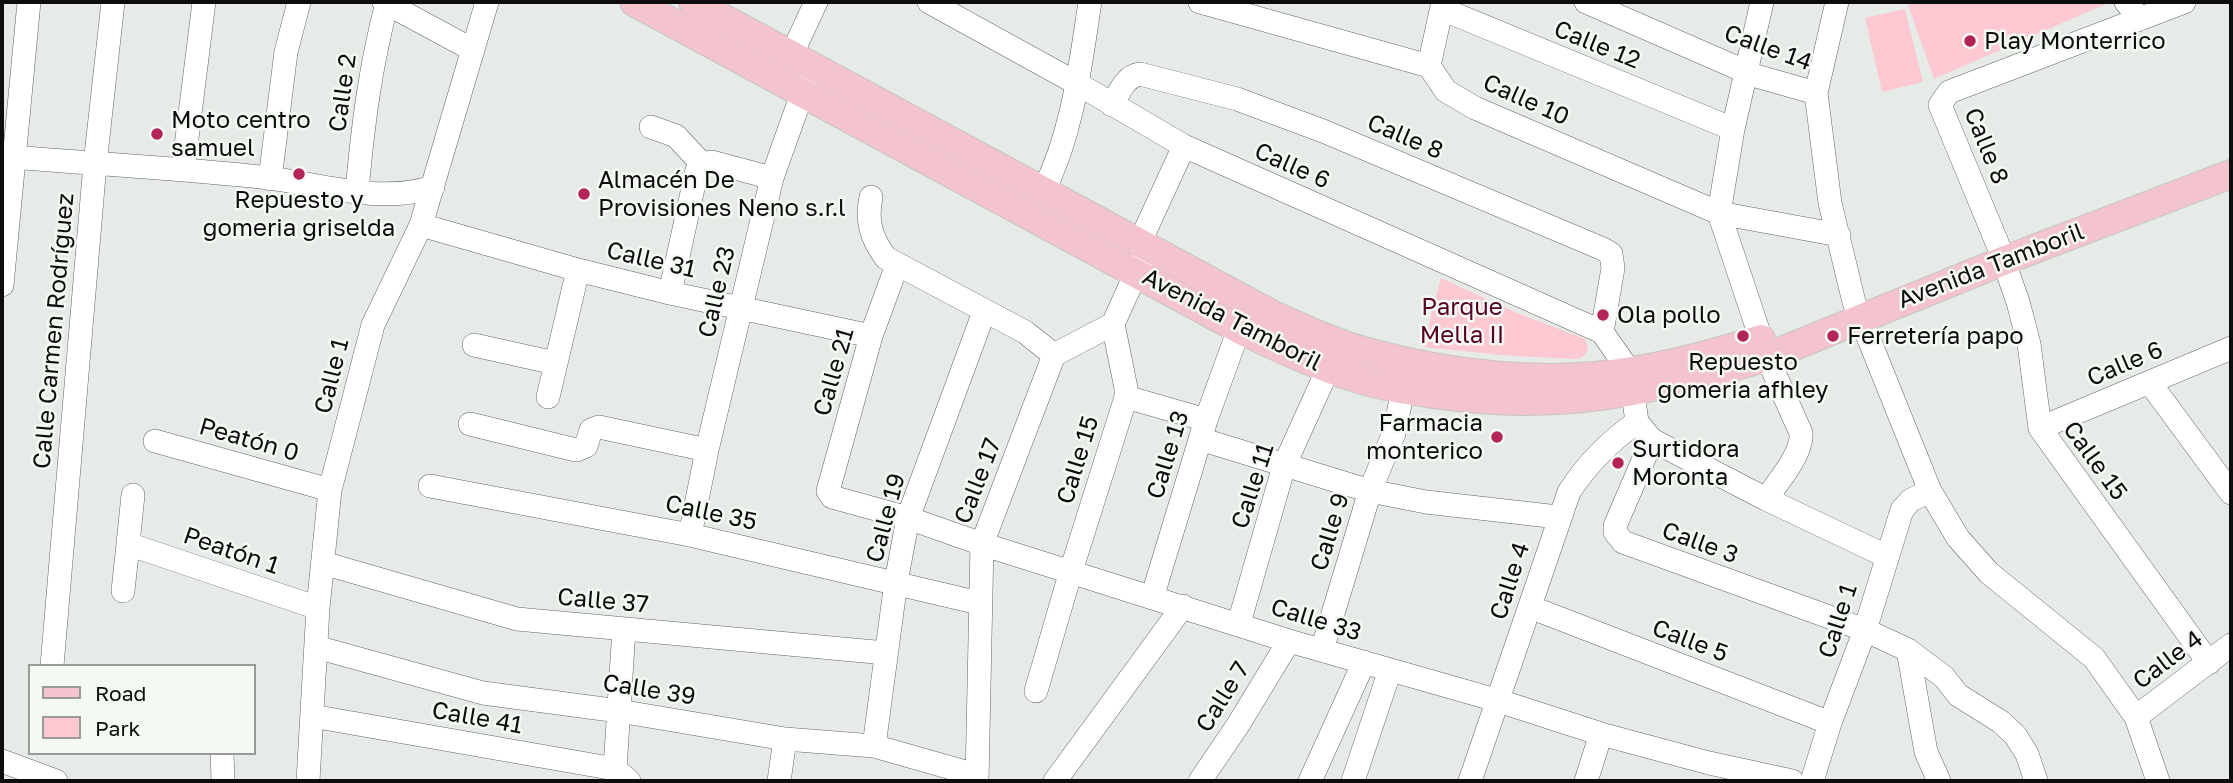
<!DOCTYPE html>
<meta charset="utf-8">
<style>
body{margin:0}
#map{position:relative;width:2233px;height:783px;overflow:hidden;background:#e7ebe7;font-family:"Golos Text",sans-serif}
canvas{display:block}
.frame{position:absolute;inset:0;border:4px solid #0c0d0c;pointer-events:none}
.legend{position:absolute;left:28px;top:664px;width:228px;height:91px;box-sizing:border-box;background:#f5f9f4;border:2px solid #989b97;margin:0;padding:9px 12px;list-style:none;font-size:21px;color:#0c0d0c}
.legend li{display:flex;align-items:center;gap:14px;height:35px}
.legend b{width:35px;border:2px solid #989b97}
</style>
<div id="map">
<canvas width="2233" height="783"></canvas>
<div class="frame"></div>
<ul class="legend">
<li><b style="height:9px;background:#f4c4ce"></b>Road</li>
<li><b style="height:19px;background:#fcc9d3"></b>Park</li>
</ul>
</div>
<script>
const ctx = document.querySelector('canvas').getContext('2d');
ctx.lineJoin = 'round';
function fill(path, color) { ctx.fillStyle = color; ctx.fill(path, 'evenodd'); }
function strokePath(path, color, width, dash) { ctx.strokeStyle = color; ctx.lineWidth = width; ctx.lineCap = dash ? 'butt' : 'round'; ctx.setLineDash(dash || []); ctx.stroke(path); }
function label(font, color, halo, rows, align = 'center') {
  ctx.font = font + ' "Golos Text",sans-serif'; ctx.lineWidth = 5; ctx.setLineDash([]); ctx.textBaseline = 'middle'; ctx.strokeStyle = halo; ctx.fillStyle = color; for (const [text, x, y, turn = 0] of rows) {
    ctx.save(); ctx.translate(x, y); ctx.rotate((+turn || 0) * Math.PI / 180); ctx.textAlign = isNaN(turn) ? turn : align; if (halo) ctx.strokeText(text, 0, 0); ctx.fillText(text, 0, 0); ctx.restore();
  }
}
fill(new Path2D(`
 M1907 2H2104L2106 4 1934 79Z
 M1905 9 1923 82 1882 92 1865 18Z
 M1441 278 1515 312 1585 339 1588 347 1586 354 1579 359 1512 356 1423 347Z`), '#fcc9d3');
const minor = new Path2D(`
 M384 2 473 50
 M929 2 1078 84 1184 146 1602 332 1630 372 1637 422 1652 440 1766 499 1886 556
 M1200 2 1429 66 1446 91 1475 108 1719 213 1839 235
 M1586 2 1756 76 1816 93
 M1837 2 1816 93 1830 203 1854 302 1930 491 1958 538 1989 573 2094 658 2136 717 2158 781
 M2126 2 2140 19
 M2184 2 1949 92 1940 105 1998 245 2018 302 2029 344 2040 428 2209 663
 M1442 9 1733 129
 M791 56 816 2
 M1429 66 1443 2
 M1112 105C1119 93 1125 76 1140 74L1237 99 1323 131 1603 249 1611 254 1613 268 1602 332
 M651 127 676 136 702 164
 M2 156C91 164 180 168 269 178 322 185 382 204 433 187
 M183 170 204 2
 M270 179 286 52 299 2
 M357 191C363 125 370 68 387 3
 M1043 192C1073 132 1080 67 1090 2
 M871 197C866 221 871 238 886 258L1025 332 1054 355
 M421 225 578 270 670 293 871 336
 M1139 244 1184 146
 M897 265 871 336 828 491 832 497 908 518 982 544 1289 641 1496 700 1601 734 1709 763 1792 781
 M2 285 29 2
 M670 293 697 170 702 164 712 162 772 178
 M1761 339 1719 213 1733 129 1762 2
 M474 345 555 363
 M2150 383 2231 493
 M548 397 578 270
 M1126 397 1206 420
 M470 424 576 450 586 446 591 430 599 427 707 450
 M2040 428 2231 348
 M1200 439 1370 491 1426 502 1558 517
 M1652 440 1615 526V532L1623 542 1865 630 1908 650 1944 677 1958 695 2001 722 2015 735 2027 754 2036 781
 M155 441 330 490
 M430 486 690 535 979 603
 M133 495 128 544 318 608
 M1766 499C1778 482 1803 453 1801 433L1767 357
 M690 535 707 450 772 178 808 77
 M323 563 517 619 886 653
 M123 591 128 544
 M1152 598 1206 420 1239 329
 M1530 607 1830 723
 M1239 623 1284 466 1328 369
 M316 647 483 693 619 711 785 739 874 746 976 775
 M1322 650 1370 491 1394 433 1403 390
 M1908 650 1926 752 1939 781
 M52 666 95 164 113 2
 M1036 691 1071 571 1126 397V388L1113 324 1142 260
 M312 716 615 769 629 781
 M2136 717 2231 645
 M874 746 896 582 908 518 984 312
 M222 753 223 781
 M2 761 56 781
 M615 769 624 629
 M308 781 318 608 330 490 373 325 421 225 487 2
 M779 781 785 739
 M977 781 982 544 1054 355 1113 324
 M1055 781 1183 606
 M1200 781 1238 725 1289 641
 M1310 781 1364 662
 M1353 781 1390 670
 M1470 781 1569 492C1587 464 1610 441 1637 422
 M1586 781 1601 734
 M1812 781 1830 723 1865 630 1902 510 1911 500 1930 491`);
const major = new Path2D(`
 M634 2 1239 329C1279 348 1319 367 1362 380 1388 388 1414 391 1441 395 1559 412 1655 391 1767 357L2003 261 2231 174
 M693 2 1273 315C1304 329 1335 343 1367 352 1449 375 1548 386 1632 371 1676 364 1719 352 1761 339`);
strokePath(minor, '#636662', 24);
strokePath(major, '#c5c5c5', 30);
strokePath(minor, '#fff', 23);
strokePath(major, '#f4c4ce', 28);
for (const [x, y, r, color] of [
 [1970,41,7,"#b32459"],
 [157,134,7,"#b32459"],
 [299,174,7,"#b32459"],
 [584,194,7,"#b32459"],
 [1603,315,7,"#b32459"],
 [1743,336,7,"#b32459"],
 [1833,336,7,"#b32459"],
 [1497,437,7,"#b32459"],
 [1618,463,7,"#b32459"]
]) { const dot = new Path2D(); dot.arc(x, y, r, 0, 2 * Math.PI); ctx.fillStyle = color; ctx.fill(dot); strokePath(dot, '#f5f9f4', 2.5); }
label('24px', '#0c0d0c', '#f5f9f4', [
 ["Play Monterrico",1984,41],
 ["Moto centro",171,120],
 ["samuel",171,148],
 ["Almacén De",598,180],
 ["Provisiones Neno s.r.l",598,208],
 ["Repuesto y",299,200,"center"],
 ["gomeria griselda",299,228,"center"],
 ["Ola pollo",1617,315],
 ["Ferretería papo",1847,336],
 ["Repuesto",1743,362,"center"],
 ["gomeria afhley",1743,390,"center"],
 ["Farmacia",1483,423,"right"],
 ["monterico",1483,451,"right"],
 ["Surtidora",1632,449],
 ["Moronta",1632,477]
], 'left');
label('24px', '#0c0d0c', '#f5f9f4', [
 ["Calle 12",1597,45,22],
 ["Calle 14",1768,48,20],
 ["Calle 2",343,93,-82],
 ["Calle 10",1526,100,24],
 ["Calle 8",1405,137,23],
 ["Calle 8",1986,146,68],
 ["Calle 6",1292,166,24],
 ["Calle 31",651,260,13],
 ["Avenida Tamboril",1991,266,-21],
 ["Calle 23",717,292,-77],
 ["Avenida Tamboril",1232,320,27],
 ["Calle Carmen Rodríguez",54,331,-85],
 ["Calle 6",2125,364,-23],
 ["Calle 21",834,372,-74],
 ["Calle 1",332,376,-76],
 ["Peatón 0",249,440,16],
 ["Calle 13",1168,455,-73],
 ["Calle 15",1078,460,-73],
 ["Calle 15",2095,461,54],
 ["Calle 17",978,481,-69],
 ["Calle 11",1253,486,-72],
 ["Calle 35",711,513,12],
 ["Calle 19",886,518,-75],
 ["Calle 9",1330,532,-73],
 ["Calle 3",1700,543,20],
 ["Peatón 1",231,551,19],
 ["Calle 4",1510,581,-72],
 ["Calle 37",603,601,5],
 ["Calle 33",1316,620,17],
 ["Calle 1",1838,621,-72],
 ["Calle 5",1690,641,21],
 ["Calle 4",2168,660,-37],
 ["Calle 39",649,690,9],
 ["Calle 7",1223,697,-58],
 ["Calle 41",477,718,10]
]);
label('24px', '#570125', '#f5f9f4', [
 ["Parque",1462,307],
 ["Mella II",1462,335]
]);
</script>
